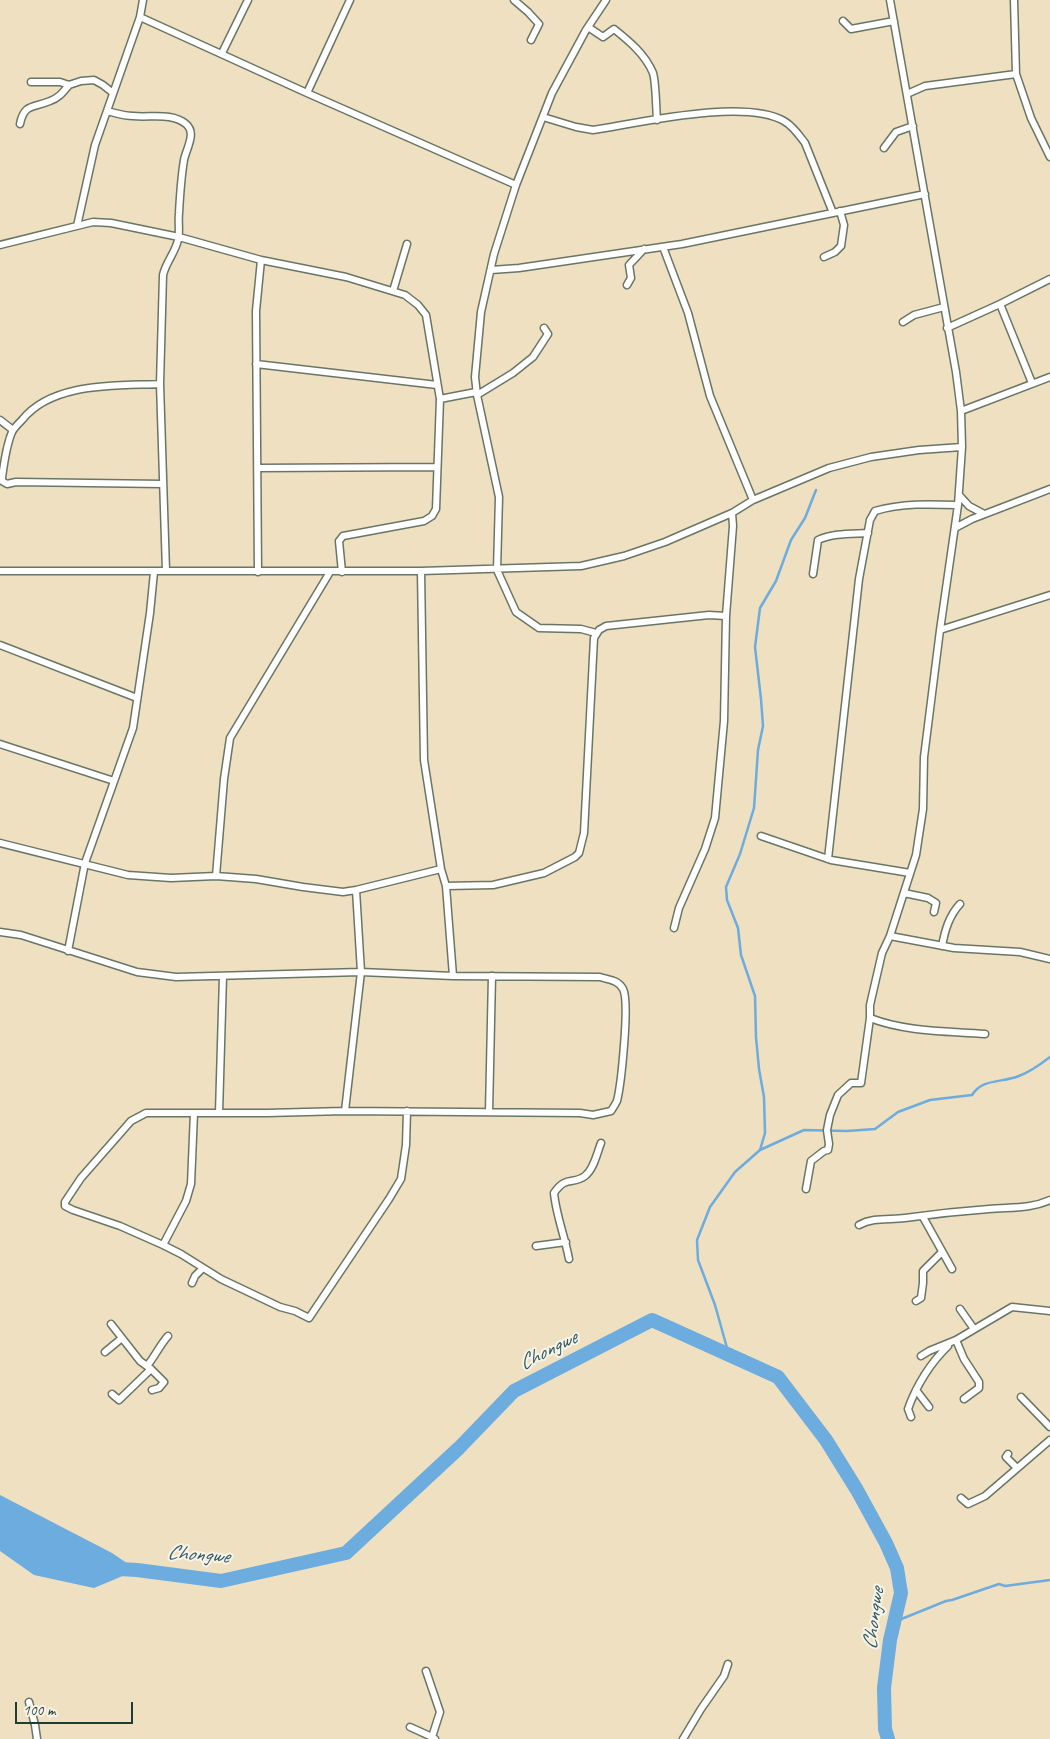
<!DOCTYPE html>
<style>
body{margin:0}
#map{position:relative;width:1050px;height:1739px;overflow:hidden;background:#efe0c1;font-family:Caveat,sans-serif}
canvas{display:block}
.scale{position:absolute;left:15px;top:1702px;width:118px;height:22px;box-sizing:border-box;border:2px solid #1f3d34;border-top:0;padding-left:6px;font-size:15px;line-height:18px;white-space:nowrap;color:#1f3d34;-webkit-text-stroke:4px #f7f3e8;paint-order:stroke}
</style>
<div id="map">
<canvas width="1050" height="1739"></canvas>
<div class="scale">100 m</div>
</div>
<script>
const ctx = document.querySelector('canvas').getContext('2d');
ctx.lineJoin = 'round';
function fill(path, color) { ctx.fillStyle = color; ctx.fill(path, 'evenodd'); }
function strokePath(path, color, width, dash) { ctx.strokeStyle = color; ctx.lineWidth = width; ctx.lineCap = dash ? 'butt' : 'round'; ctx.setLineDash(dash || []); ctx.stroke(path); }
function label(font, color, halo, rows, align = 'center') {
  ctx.font = font + ' Caveat,sans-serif'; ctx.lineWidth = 4; ctx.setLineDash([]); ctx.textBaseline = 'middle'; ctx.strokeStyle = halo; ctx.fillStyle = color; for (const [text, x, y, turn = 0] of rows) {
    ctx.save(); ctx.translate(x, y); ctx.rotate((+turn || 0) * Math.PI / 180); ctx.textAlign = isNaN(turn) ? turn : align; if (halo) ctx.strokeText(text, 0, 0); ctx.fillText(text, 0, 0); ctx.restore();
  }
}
fill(new Path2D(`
 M0 1495 112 1553 137 1570 94 1588 34 1575 0 1551Z`), '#6cacdf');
strokePath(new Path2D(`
 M760 1150 765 1133 764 1097 759 1069 756 1037 755 996 741 955 738 928 727 900 726 887 740 854 754 808 758 750 763 726 761 699 755 647 760 608 776 581 791 540 805 518 816 490
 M729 1355 715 1305 698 1260 697 1240 710 1207 735 1172 760 1150 804 1130 847 1131 875 1129 898 1112 930 1100 972 1095C983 1078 1002 1083 1019 1076 1030 1072 1041 1064 1050 1057
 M894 1622 946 1601 952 1600 999 1584 1005 1586 1050 1580`), '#6cacdf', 2.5);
strokePath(new Path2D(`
 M120 1569 137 1570 221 1581 346 1553 459 1448 514 1391 652 1320 778 1377 826 1440 857 1490 886 1543 897 1568 901 1593 890 1640 884 1688 885 1729 888 1739`), '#6cacdf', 14);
const street = new Path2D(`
 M143 0 140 17 307 93 516 185
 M514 0 528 12 539 24 531 40
 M1014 0 1016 74 1031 118 1050 157
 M843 21 851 29 894 21
 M588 27 603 37 614 29C629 41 645 54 653 73 656 83 656 108 657 120
 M222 53 248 0
 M31 82H60L69 85 81 81 94 80 103 85 113 93
 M307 93 350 0
 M907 94 925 86 1016 74
 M107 111C115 113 124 116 133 116 150 118 172 112 186 124 197 133 186 149 184 160 181 178 180 195 179 213 178 222 180 232 178 240 175 253 166 262 163 275L160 384 166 571
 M543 117 576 127 593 130C639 123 744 98 784 121 793 126 799 135 805 143L833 213
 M20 124C24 103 34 108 50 101 59 98 63 92 69 85
 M884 148 896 132 913 126
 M77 226 95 145 140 17
 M0 245 93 222 111 223 179 237 261 260 346 277 405 295 418 305 426 315 440 399 436 509 432 516 424 521 343 536 339 541 342 572
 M663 247 688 313 710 396 753 500
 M824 257 835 252 841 246 844 225 840 211
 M491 270 519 268 682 244 925 194
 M627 285 631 278 629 265 644 249
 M393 291 407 244
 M1000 304 1032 383
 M903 322 914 315 944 307
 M947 328 1000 304 1050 279
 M256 364 437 385
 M160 384C115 386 52 382 22 420 18 424 14 428 12 432 6 446 4 463 2 478V481L7 484 16 482 163 484
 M477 395 513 373 533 357 548 334 544 328
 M440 399 476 392
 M961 411 1050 377
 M0 420 13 430
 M258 468 437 467
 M959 495 969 506 984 514
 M955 528 972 519 1050 489
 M0 571H421L581 566 624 556 665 542 732 513 753 500 829 468 871 457 919 450 962 447
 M421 571 424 760 441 869 446 886
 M258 572 256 311 261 260
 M813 574 818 540C833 533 851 534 868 533
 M940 630 1050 595
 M596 633 581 629 539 628 516 612 497 570 499 497 477 395 475 377 481 312 494 254 516 185 552 93 586 30 606 0
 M0 645 137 698
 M0 744 114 781
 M761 836 831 860 910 873
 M0 843 128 875 171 878 216 876 256 879 303 887 343 892 356 890 441 869
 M828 859 859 579 870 520 875 511C902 503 930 504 958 505
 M216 876 224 779 230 738 330 572
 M904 893 928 898 936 903 934 912
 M674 928 679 908 705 849 715 818 724 721 726 616 733 526 732 513
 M0 932 21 935 137 972 176 977 361 972 453 976 600 977C610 980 618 980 623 989 630 1002 621 1085 617 1101 615 1105 613 1108 611 1111L593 1115 580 1113 345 1111 267 1113H146L131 1121 81 1178 65 1202V1206L73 1210 120 1226 163 1245 181 1254 221 1279 280 1307 295 1311 309 1318 389 1199 401 1179 406 1145 407 1111
 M890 936 954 948 1020 952 1050 959
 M942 946C945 930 949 916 960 904
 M68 951 85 863 133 728 150 613 154 572
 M453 976 446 886 493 885 544 873 575 857 579 853 584 833 594 638 599 630 606 626 709 615 726 616
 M870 1018C906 1032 947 1031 985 1034
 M345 1111 361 972 356 890
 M489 1112 492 976
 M219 1113 223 976
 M806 1189 811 1161 824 1151 828 1150 829 1144 827 1130 830 1115 838 1095 851 1083H861L870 1018V1005L882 953 890 936 916 855 923 809 924 757 940 630 958 505 962 447 961 411 956 372 890 0
 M923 1217 952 1269
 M859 1225C873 1217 889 1220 905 1218 933 1214 961 1211 989 1209 1011 1207 1030 1209 1050 1200
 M163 1245 186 1201 191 1184 194 1113
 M536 1246 566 1242
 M569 1259C565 1237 556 1215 554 1193 566 1175 573 1185 585 1176 594 1169 597 1153 601 1143
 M192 1283 195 1276 203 1268
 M916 1301 921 1298 923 1283V1271L942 1252
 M960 1309 974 1329
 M956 1340 964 1359 979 1382V1388L964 1399
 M105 1352 122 1338 111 1324
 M921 1356 929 1351 956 1340 1012 1307 1050 1311
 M147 1366C155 1356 160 1345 168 1336
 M151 1369 164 1382 159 1388 152 1390
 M916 1390 929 1407
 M112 1394 119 1400 151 1369 140 1361 122 1338
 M1021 1397 1050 1427
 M911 1417 908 1409C916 1386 931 1362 948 1346
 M1008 1454 1006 1457 1017 1468
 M961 1498 968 1504 985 1496 1050 1440
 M426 1671 440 1712 432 1737 435 1739
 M29 1702 35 1725 37 1739
 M410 1727 432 1737
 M683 1739 701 1709 724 1676 728 1664`);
strokePath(street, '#687665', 9);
strokePath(street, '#fff', 6);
label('italic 21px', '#32595f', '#f7f3e8', [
 ["Chongwe",548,1351,-27],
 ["Chongwe",198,1555,4],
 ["Chongwe",874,1619,-83]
]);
</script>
